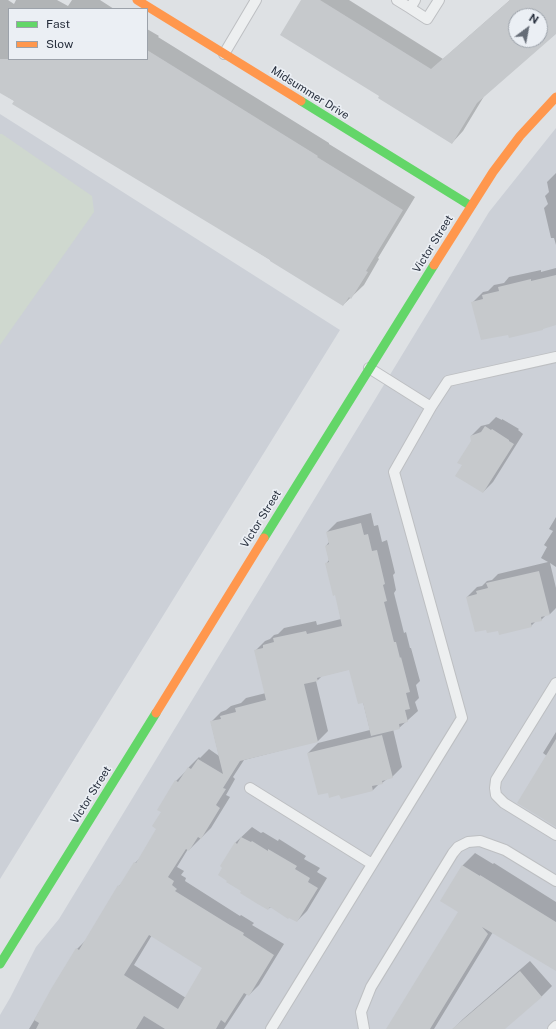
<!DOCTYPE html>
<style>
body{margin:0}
#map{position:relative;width:556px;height:1029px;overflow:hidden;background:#dee1e4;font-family:"Public Sans",sans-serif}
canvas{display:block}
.legend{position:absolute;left:8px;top:8px;width:140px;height:52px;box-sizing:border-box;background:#ebeff4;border:1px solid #9ca2aa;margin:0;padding:5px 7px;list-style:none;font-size:12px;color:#262e3c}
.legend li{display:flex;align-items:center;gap:8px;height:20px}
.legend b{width:20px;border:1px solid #9ca2aa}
.north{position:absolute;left:508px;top:8px;width:40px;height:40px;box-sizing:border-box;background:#ebeff4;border:1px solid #9ca2aa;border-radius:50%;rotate:32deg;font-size:11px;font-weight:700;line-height:16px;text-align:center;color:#262e3c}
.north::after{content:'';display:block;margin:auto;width:14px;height:18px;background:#666d77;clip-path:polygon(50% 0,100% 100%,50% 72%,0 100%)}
</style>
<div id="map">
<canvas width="556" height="1029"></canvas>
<ul class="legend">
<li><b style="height:5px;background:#63d668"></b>Fast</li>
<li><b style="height:5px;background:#ff974d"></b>Slow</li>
</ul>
<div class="north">N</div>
</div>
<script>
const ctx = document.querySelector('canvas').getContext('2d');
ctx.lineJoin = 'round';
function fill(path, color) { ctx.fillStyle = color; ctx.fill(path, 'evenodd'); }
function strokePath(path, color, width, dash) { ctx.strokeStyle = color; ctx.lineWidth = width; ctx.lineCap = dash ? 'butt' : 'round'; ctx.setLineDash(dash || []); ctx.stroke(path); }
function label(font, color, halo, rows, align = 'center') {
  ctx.font = font + ' "Public Sans",sans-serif'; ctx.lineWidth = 3.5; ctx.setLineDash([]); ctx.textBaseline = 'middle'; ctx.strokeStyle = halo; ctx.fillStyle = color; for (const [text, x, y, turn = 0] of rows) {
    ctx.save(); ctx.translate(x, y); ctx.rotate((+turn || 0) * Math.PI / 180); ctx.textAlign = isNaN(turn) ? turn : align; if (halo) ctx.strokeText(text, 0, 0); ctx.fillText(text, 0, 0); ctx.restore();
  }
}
fill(new Path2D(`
 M0 114 340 330 0 879Z
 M556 128V1029H0V1015L10 998 36 947 59 919 489 212Z`), '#ccd0d7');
fill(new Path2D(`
 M0 134H2L92 196 94 212 0 345Z`), '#cfd8cf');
fill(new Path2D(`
 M0 0H8L14 4 16 0H57L68 6 72 0H100L114 9H9V59H147V29L159 36 158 37 329 143V144L415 197 378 258 379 259 364 285 343 305 0 92Z
 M303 0H349L443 59 510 0H556V32L486 93 463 131 452 143 380 96ZM516 16H540V40H516Z
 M556 173V245L554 238H551L544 208 548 204 545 196 549 192 547 182Z
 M556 268V324L509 333 473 302 483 292 488 291 494 285 504 283 509 277 541 270V272Z
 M496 417 502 420V419L519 429 518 430 523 434 493 482 483 492 463 465 472 441 471 436 481 426 489 424Z
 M371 513 374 526 378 525 382 542 387 540 395 573 393 575 396 590 394 593 404 633 406 632 410 648H411L420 681 416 685 419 698 415 702 418 711 399 728 393 729 402 767 392 777 387 779 382 783 379 784 373 790 340 794 328 791 308 753 318 743 370 730 363 702 350 669 322 676 318 680 316 681 328 731 318 741 244 760 233 777 235 779 226 795 230 797 211 828 189 850 188 849 177 867 184 871 181 875 186 878 185 881 240 916 241 915 254 923 252 925 284 944 259 985 249 995 247 994 224 1029H29L77 949 87 939 119 886 124 881 135 863 142 856 158 829 162 811 176 781 186 771 189 767 199 757 200 758 209 749 219 756 211 722 221 712 226 710 231 706 241 703 246 698 266 693 255 651 265 641 270 639 274 635 278 634 284 628 316 621 317 625 341 619 336 594 326 564 329 560 326 546 329 542 327 532 337 522ZM152 935 204 968 186 998 134 965Z
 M556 517V567L550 563 556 588V608L550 614 546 615 541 620 536 621 531 626 467 597 477 587 482 586 487 581 492 580 498 574 548 562 541 558 547 547 544 545 553 531 549 529Z
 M556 732V826L547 756 543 753Z
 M252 827 261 833 263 832 278 841 279 839 306 856 304 859 320 868 317 872 327 878 307 911 297 921 271 907 268 909 235 843Z
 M475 853 493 864 494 863 556 902V970L493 932 434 1029H396L459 912 462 866Z
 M530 961 552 986 542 996 503 1029H453L463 1019Z`), '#0003');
fill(new Path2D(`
 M301 0H320L431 69 510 0H556V34L477 103 452 144 378 98 379 96 280 35ZM516 16H540V40H516Z
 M147 50 318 156 317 157 403 210 366 271 368 272 351 299 349 297 343 306 270 261V260L12 104 14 101 0 93V59H147Z
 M556 275V325L543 329V330L509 338 508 335 481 340 471 302 483 299 482 295 499 291 498 287 531 279V281Z
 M485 426 491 430 492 429 509 440V441L514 444 483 493 455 476 462 465 457 463 471 441 470 436 481 432Z
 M361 523 364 535 368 534 372 551 377 550 385 584 383 585 387 601 384 602 394 642H396L400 658 401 657 410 692 406 693 410 709 405 710 408 722 399 724 400 729 371 736 363 703 358 704 349 670 317 678 318 681 304 684 318 742 240 761 223 788 226 789 216 805 220 808 201 839 198 837 189 851 186 849 168 877 174 881 172 885 177 889 175 891 230 925 244 933 243 935 274 955 249 996 244 993 225 1023 221 1020 216 1029H165L144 1016 136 1029H36L39 1023 34 1020 51 989 76 948 79 950 118 885 119 886 134 862 136 863 156 829 152 826 161 812 157 810 175 780 178 782 188 767 191 769 198 759 223 774 210 721 221 719 220 716 236 712 235 708 266 700 254 650 263 648V645L274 642 273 638 306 631 307 634 342 626 335 595 333 596 325 563 329 562 325 546 329 544 326 532ZM149 935 202 968 178 1009 124 975Z
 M539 571 550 615 541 617 542 621 531 623 532 627 499 635 498 631 487 633 486 630 475 632 466 597 477 594 476 591 488 588 486 583Z
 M382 735 393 778 382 781 383 784 372 786 373 791 341 799 339 795 329 798 328 793 318 795 307 753Z
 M556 739V827L517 803Z
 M241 837 251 842 252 841 268 851V849L297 866 295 869 310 878 308 882 318 888 297 922 289 918 288 919 270 907 268 910 256 903 240 893 241 891 226 882 227 881 218 875 222 868 220 866 235 842 237 844Z
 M462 865 480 876V875L556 922V971L482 927 488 934 430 1029H386L458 912 440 901Z
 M520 971 542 997 505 1029H452Z`), '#c6c9cc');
const lane = new Path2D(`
 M397 0 410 8 415 0
 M410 8 427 19 439 0
 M224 54 256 0
 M431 407 448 381 556 357
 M556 683 496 780 495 788 496 795 504 803 556 835
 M250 788 372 864
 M271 1029 462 718 394 472 431 407 369 368
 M364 1029 361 1012 371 987 453 853 458 847 468 842 480 841 505 850 556 881
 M553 1029 556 1026`);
strokePath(lane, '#bdbfc2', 12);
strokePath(lane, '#edeff0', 10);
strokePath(new Path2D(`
 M301 101 471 206
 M264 538 434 265
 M0 964 156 713`), '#63d668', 9);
strokePath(new Path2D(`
 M137 0 301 101
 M434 265 493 172 520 136 556 97
 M156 713 264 538`), '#ff974d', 9);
label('11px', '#262e3c', '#ebeff4', [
 ["Midsummer Drive",310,93,32],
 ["Victor Street",433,244,-58],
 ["Victor Street",261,519,-58],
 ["Victor Street",91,795,-58]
]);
</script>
